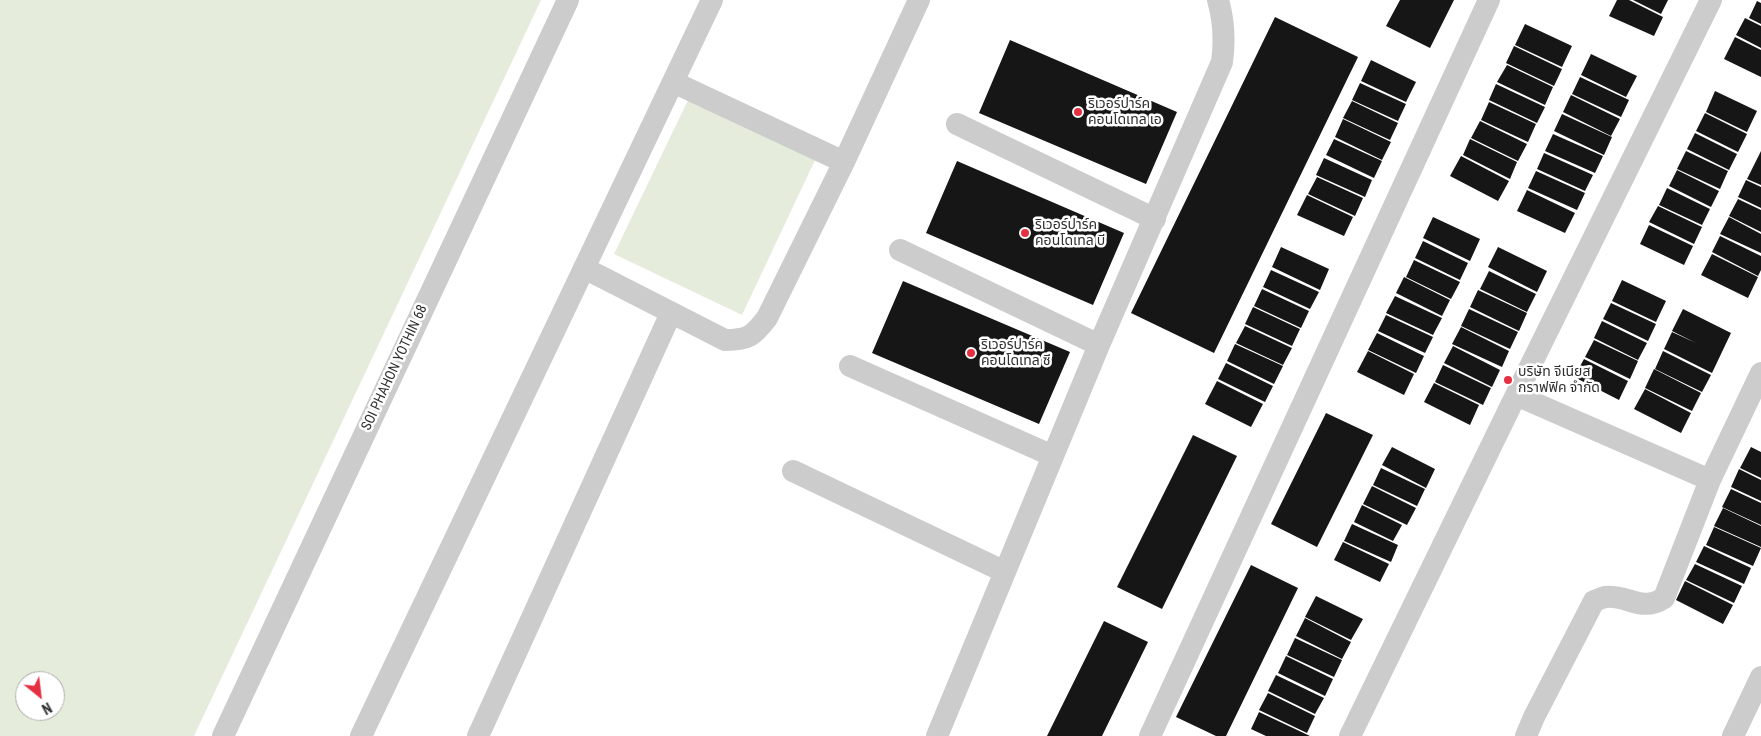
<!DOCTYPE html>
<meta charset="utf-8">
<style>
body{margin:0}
#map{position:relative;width:1761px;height:736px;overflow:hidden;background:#fff;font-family:"Roboto Condensed",sans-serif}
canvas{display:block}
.north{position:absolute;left:15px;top:671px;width:50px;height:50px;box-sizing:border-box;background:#fff;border:1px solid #acacac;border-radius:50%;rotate:151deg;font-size:14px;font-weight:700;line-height:20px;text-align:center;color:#2f2f2f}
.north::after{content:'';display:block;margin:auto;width:18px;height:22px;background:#e63042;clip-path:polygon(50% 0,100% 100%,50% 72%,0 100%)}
</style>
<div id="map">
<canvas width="1761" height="736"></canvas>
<div class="north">N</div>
</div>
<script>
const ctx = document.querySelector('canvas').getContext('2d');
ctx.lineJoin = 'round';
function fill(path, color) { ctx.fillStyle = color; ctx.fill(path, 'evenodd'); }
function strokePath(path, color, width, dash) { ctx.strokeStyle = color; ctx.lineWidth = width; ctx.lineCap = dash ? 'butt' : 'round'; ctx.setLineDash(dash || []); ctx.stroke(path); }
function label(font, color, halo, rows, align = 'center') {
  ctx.font = font + ' "Roboto Condensed","Noto Sans Thai",sans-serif'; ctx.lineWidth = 5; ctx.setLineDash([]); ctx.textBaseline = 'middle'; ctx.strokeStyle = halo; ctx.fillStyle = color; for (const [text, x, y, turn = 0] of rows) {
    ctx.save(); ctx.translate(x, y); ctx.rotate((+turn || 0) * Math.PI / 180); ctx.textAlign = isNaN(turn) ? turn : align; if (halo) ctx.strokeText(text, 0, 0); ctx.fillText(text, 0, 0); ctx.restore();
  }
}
fill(new Path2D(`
 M0 0H541L194 736H0ZM25 681H55V711H25Z
 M689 98 816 158 742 315 614 254Z`), '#e5ecdc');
fill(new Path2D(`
 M1400 0H1454L1430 48 1386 26Z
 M1617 0H1629L1663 17 1654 36 1609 16Z
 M1633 0H1668L1661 14Z
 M1757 1 1761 3V24L1749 18Z
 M1275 17 1358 57 1214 353 1131 313Z
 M1745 18 1761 26V48L1736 35Z
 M1525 24 1572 46 1562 67 1515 45Z
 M1735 37 1761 50V77L1724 59Z
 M1010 40 1177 112 1146 184 979 113Z
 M1514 46 1562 69 1554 86 1506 63Z
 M1591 54 1637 76 1626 97 1581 75Z
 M1371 60 1416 82 1406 102 1361 81Z
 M1507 65 1553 87 1545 105 1497 82Z
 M1580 77 1629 100 1621 117 1572 94Z
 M1360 83 1406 104 1398 121 1352 100Z
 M1496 84 1545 107 1537 123 1489 100Z
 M1715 91 1757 111 1747 132 1706 112Z
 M1571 95 1620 119 1611 136 1563 112Z
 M1352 101 1398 123 1390 140 1343 118Z
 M1489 102 1536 124 1528 142 1481 120Z
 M1705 113 1747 134 1738 152 1696 131Z
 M1562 114 1612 137 1604 155 1554 131Z
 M1343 119 1391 142 1382 160 1335 137Z
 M1480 121 1527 144 1518 161 1471 138Z
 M1695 133 1737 154 1729 170 1687 149Z
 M1553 134 1603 156 1595 173 1545 151Z
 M1334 139 1382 161 1374 178 1326 155Z
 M1470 139 1517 162 1510 179 1463 155Z
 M1686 151 1728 171 1720 189 1677 169Z
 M1761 151V185L1747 179Z
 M1544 153 1593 175 1585 191 1537 169Z
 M1461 156 1509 181 1498 201 1450 176Z
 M1324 158 1372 180 1365 197 1316 175Z
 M957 161 1124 233 1093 305 926 233Z
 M1677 170 1719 191 1711 207 1669 186Z
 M1536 171 1585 193 1577 210 1528 188Z
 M1317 177 1363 198 1355 216 1308 194Z
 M1746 180 1761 187V208L1738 197Z
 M1667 188 1710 209 1702 225 1659 205Z
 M1527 190 1575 213 1565 233 1517 211Z
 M1307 195 1353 217 1344 236 1297 215Z
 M1738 199 1761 210V232L1729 216Z
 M1658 206 1702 227 1694 244 1649 222Z
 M1433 217 1480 239 1470 261 1423 238Z
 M1729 217 1761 234V253L1720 234Z
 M1649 225 1693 246 1684 265 1640 244Z
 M1720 236 1761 256V270L1758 276 1712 252Z
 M1423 241 1468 263 1460 280 1415 258Z
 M1281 247 1329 269 1320 290 1272 267Z
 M1498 247 1547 271 1537 292 1488 267Z
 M1712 254 1758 277 1748 298 1701 275Z
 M1414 260 1460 282 1451 299 1406 277Z
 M1271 270 1319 292 1310 309 1263 287Z
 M1489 271 1536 294 1527 312 1480 289Z
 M1404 277 1450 300 1442 316 1396 293Z
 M1622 280 1666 301 1656 322 1612 301Z
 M903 281 1070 352 1039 424 872 353Z
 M1262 289 1309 311 1301 328 1254 306Z
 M1478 290 1527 313 1519 331 1470 307Z
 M1395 296 1442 318 1433 335 1386 313Z
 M1611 303 1656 324 1648 341 1603 319Z
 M1253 307 1300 329 1292 346 1245 324Z
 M1469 309 1518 332 1510 349 1461 326Z
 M1683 309 1731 333 1712 373 1664 349 1672 332 1696 343 1672 331Z
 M1386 315 1433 337 1425 353 1378 331Z
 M1602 321 1647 343 1638 360 1594 338Z
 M1245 326 1292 348 1283 365 1236 343Z
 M1461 327 1509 351 1502 367 1452 344Z
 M1377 333 1424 356 1416 373 1368 350Z
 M1594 340 1638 361 1630 379 1585 357Z
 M1235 344 1283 366 1274 384 1227 361Z
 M1453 346 1500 370 1492 387 1444 363Z
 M1368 351 1414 374 1404 395 1357 372Z
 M1663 351 1711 375 1702 392 1655 369Z
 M1584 359 1628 381 1619 400 1574 377Z
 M1226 363 1273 386 1265 402 1218 379Z
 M1443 365 1491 388 1483 405 1435 382Z
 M1654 369 1701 393 1692 411 1645 388Z
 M1217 381 1263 404 1251 427 1205 404Z
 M1434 383 1479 405 1470 425 1424 402Z
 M1645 389 1691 413 1681 433 1634 409Z
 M1326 413 1373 435 1317 547 1271 524Z
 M1193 435 1237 456 1162 609 1117 587Z
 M1392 447 1435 469 1426 488 1382 465Z
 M1751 447 1761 452V478L1740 468Z
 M1381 468 1425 489 1417 506 1373 485Z
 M1739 469 1761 480V501L1731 487Z
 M1372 486 1416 508 1407 525 1363 504Z
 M1731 489 1761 503V525L1722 507Z
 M1362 505 1402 525 1393 541 1354 522Z
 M1723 508 1761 526V547L1714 526Z
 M1352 524 1398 545 1391 562 1344 541Z
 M1714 527 1761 548 1753 566 1706 545Z
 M1343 542 1389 564 1380 582 1334 560Z
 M1704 546 1751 568 1744 584 1696 562Z
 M1695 564 1742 586 1734 603 1686 580Z
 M1251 565 1298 588 1226 736H1216L1176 717Z
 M1685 581 1733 605 1723 624 1676 600Z
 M1316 596 1363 619 1351 640 1305 617Z
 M1305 618 1351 642 1342 659 1296 636Z
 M1104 621 1148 642 1102 736H1047Z
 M1295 638 1342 660 1334 677 1287 655Z
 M1286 656 1333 679 1325 696 1278 673Z
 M1276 675 1324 698 1315 714 1268 691Z
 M1268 693 1315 716 1307 733 1259 710Z
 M1259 712 1310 736H1266L1251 729Z`), '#161616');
strokePath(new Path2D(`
 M673 82 844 162
 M957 124 1155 219
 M900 250 1099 345
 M584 268 725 340C749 340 753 336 767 318L844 162 919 0
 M850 366 1053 456
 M1516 395 1710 480
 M793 471 1005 572
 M223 736 568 0
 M361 736 712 0
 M478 736 671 313
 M937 736 1099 345 1222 62C1225 40 1224 21 1218 0
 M1150 736 1489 0
 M1350 736 1516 395 1711 0
 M1526 736 1534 717 1594 601C1597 600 1601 598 1605 597 1627 594 1641 613 1664 598L1710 480 1761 373
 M1733 736 1761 677`), '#ccc', 22);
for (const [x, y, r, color] of [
 [1078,112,5,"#e63042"],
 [1025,233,5,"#e63042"],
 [971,353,5,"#e63042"],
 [1508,380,5,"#e63042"]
]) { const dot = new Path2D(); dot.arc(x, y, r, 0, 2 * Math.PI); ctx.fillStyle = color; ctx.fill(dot); strokePath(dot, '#fff', 2); }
label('14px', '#2f2f2f', '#fff', [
 ["ริเวอร์ปาร์ค",1088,104],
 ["คอนโดเทล เอ",1088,120],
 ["ริเวอร์ปาร์ค",1035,225],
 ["คอนโดเทล บี",1035,241],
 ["ริเวอร์ปาร์ค",981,345],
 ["คอนโดเทล ซี",981,361],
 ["บริษัท จีเนียส",1518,372],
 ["กราฟฟิค จำกัด",1518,388]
], 'left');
label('14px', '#2f2f2f', '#fff', [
 ["SOI PHAHON YOTHIN 68",395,368,-65]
]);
</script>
